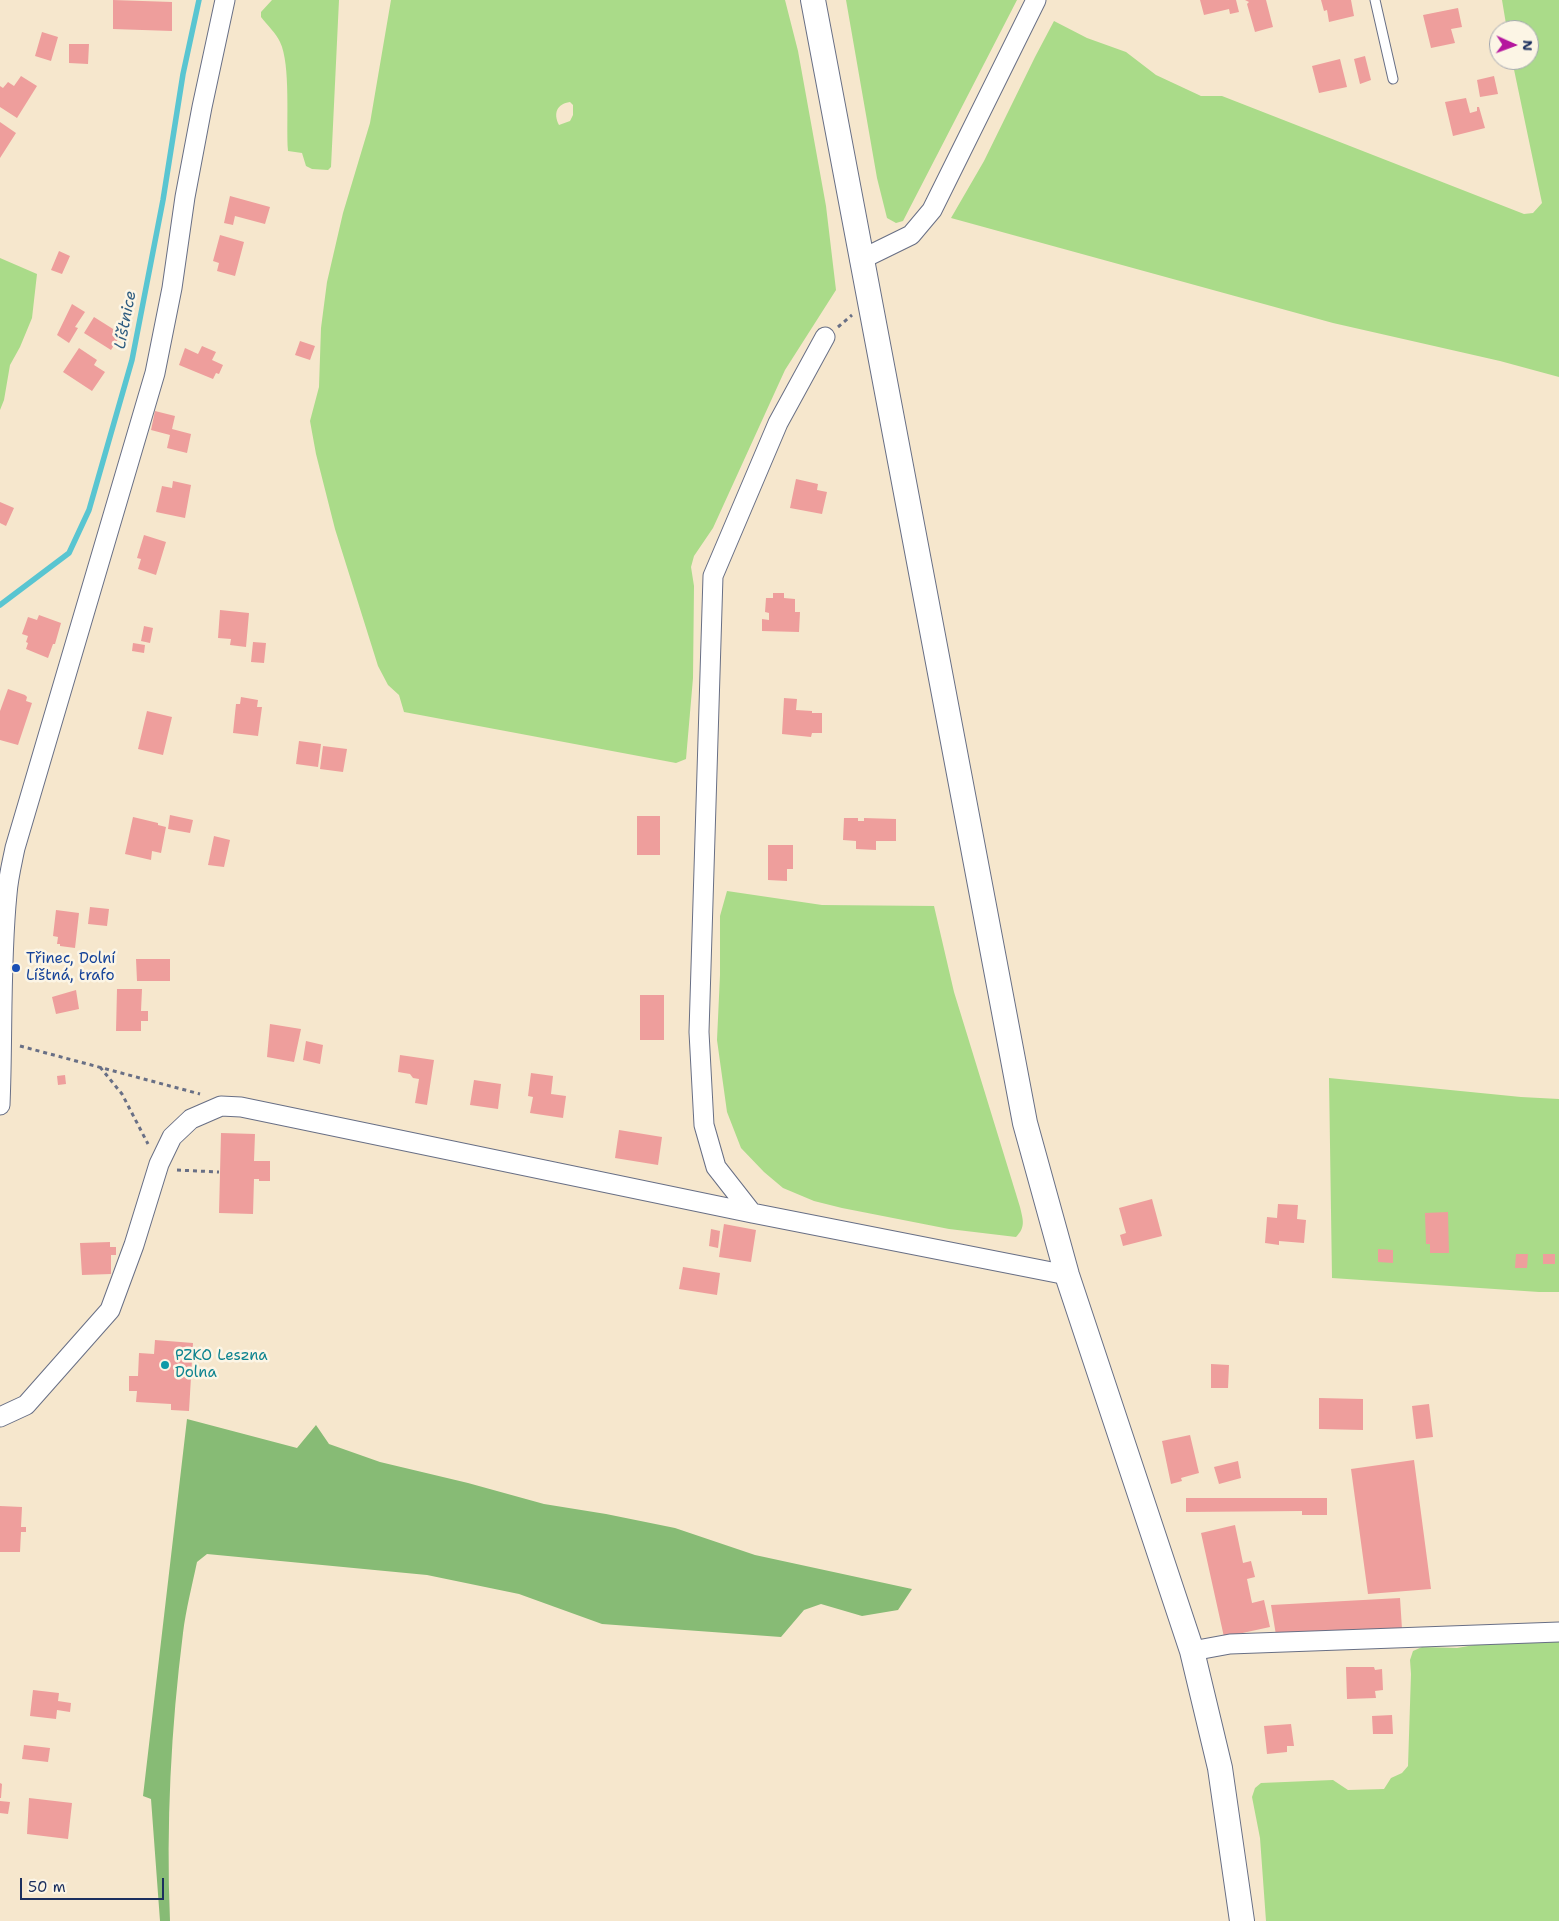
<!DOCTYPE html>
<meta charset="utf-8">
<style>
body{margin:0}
#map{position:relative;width:1559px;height:1921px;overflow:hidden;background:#f6e7cd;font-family:"Shantell Sans",sans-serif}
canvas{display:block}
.north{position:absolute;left:1489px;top:20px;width:50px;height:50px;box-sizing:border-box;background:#fcf5e5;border:1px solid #a2a6af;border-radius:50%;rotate:92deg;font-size:14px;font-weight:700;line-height:20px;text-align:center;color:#1b2f5e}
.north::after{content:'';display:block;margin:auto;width:18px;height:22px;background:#b5179e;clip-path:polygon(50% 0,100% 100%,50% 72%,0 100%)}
.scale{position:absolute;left:20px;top:1878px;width:144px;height:22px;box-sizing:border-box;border:2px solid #1b2f5e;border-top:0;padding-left:6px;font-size:15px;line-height:18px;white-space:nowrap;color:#1b2f5e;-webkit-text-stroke:4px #fcf5e5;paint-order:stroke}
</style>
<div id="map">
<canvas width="1559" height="1921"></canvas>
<div class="north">N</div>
<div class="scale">50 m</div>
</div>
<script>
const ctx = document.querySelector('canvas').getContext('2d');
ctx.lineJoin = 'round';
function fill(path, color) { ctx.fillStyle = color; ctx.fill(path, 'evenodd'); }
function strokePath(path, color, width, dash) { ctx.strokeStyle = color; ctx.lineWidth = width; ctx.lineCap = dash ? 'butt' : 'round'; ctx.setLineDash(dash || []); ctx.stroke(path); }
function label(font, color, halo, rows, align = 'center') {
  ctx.font = font + ' "Shantell Sans",sans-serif'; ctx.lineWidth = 5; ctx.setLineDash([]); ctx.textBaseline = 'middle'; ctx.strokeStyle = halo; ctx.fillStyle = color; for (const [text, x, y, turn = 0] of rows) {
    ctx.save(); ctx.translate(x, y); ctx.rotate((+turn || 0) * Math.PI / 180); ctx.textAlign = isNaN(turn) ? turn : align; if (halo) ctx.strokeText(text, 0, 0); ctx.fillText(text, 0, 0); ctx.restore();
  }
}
fill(new Path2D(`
 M272 0H339L331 167 328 170 312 169 306 166 302 153 288 151C286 124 291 64 280 42 276 33 267 25 261 17V12Z
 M391 0H785L798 51 826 206 836 290 785 370 713 528 694 556 691 567 694 586 693 678 686 759 676 763 404 712 399 695 388 685 378 666 335 529 316 454 310 421 319 387 321 328 327 282 343 213 370 123ZM570 102 573 105V115L570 121 559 125C553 113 557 104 570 102Z
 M846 0H1017L903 221 896 223 887 218 877 178Z
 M1502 0H1559V377L1500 361 1333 323 951 218 984 161 1035 57 1054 21 1087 38 1126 52 1156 75 1201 96H1222L1524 214 1533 213 1542 203 1512 60H1529V30H1507Z
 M0 258 37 274 32 318 20 347 10 365 4 400 0 410Z
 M727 891 822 905 934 906 954 992 1020 1207C1023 1220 1026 1227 1016 1237L949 1229 842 1208 814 1201 783 1188 764 1172 741 1148 727 1112 717 1040 720 975V916Z
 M1329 1078 1521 1097 1559 1099V1292H1539L1332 1278Z
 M1559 1641V1921H1266L1260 1838 1252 1797 1255 1788 1261 1783 1333 1780 1348 1790 1384 1789 1391 1778 1402 1773 1408 1766 1411 1674 1410 1660 1413 1651 1422 1647 1457 1648 1492 1642Z`), '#aadb89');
fill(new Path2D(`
 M187 1419 297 1448 316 1425 329 1444 380 1462 468 1483 544 1504 606 1514 675 1528 755 1555 912 1589 898 1610 862 1616 821 1604 804 1610 781 1637 602 1624 519 1594 427 1575 207 1554 197 1562C192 1586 186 1609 183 1633 171 1728 166 1825 170 1921H160L151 1799 143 1796Z`), '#87bb75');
strokePath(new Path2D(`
 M0 605 69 553 89 510 132 360 163 200 183 74 199 0`), '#59c5d1', 5.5);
fill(new Path2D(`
 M113 0 172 2V31L113 29Z
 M1200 0H1236L1239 12 1230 14 1229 9 1204 15Z
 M1245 0H1266L1273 27 1255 32 1247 4 1249 2Z
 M1321 0H1351L1354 16 1329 22 1327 10 1324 11Z
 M1458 8 1462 27 1451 29 1455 43 1431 48 1423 15Z
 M42 32 58 37 51 61 35 56Z
 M69 44H89L88 64 69 63Z
 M1365 56 1371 80 1360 84 1354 59Z
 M1340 59 1347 87 1319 93 1312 66Z
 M21 76 37 86 17 118 0 107V86L3 88 8 82 14 86Z
 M1494 76 1498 94 1480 97 1477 80Z
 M1466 98 1470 113 1477 111V107H1479L1485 128 1453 136 1445 102Z
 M0 122 16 133 0 158Z
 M230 196 270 207 265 224 235 216 233 225 224 223Z
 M220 235 244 242 235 276 217 271 219 263 213 261Z
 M59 251 70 256 62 274 51 270Z
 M72 304 85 312 75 327 78 328 69 343 57 335Z
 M94 317 121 334 111 350 84 333Z
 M300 341 315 346 310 360 295 355Z
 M202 346 216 352 212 360 223 365 219 374 216 373 213 379 179 365 185 348 198 354Z
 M79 348 97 360 94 365 105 372 92 391 63 372Z
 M155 411 175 416 172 429 191 434 187 453 167 448 170 435 151 430Z
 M796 479 818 484 817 490 827 492 822 514 790 508Z
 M173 481 191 485 185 518 156 512 162 486 172 488Z
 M0 502 14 508 6 526 0 523Z
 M144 535 166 542 156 575 138 569 141 559 137 558Z
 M773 593H784V598L795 599V612H800L799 632 762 631V619L769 620V613L765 612 766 598H773Z
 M220 610 249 613 246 647 230 645 231 639 218 638Z
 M39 615 61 623 55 644H53L48 658 26 649 28 643 26 642 28 636 22 634 28 617 37 620Z
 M144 626 153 628 150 643 141 641Z
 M253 642 266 643 264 663 251 662Z
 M133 643 145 645 144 653 132 651Z
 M8 689 25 695 27 697 26 701 32 703 18 745 0 740V711Z
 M241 697 258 700 257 707H262L258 736 233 733 236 704H240Z
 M784 698 797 699 796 710 812 711V713H822V733H812L811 737 782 734Z
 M147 711 172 717 163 755 138 749Z
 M299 741 321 744 318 767 296 764Z
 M323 746 347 749 343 772 320 769Z
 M170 815 193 820 190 833 168 829Z
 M637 816H660V855H637Z
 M133 817 158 823V825L166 827 161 853 152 851 151 860 125 854Z
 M844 818H858V821H864V818L896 819V841H876V850L856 849V841L843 840Z
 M214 836 230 840 224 867 208 865Z
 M768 845H793V869H787V881L768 880Z
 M90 907 109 909 107 926 88 924Z
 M56 910 79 913 75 948 60 946V944H57L58 937 53 936Z
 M136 959H170V981H137Z
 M117 989H142L141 1011H148V1021H141V1031H116Z
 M76 990 79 1009 56 1014 52 997Z
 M640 995H664V1040H640Z
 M270 1024 301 1029 294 1062 267 1057Z
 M306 1041 323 1045 320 1064 303 1060Z
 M400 1055 434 1060 427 1105 415 1103 419 1079 413 1078 410 1074 398 1072Z
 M531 1073 553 1076 551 1094 566 1096 563 1118 530 1113 533 1097 528 1096Z
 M65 1075 66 1084 58 1085 57 1076Z
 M474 1080 501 1084 498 1109 470 1105Z
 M619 1130 662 1137 658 1165 615 1158Z
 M221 1133 255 1134 254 1161H270V1181H259V1179H254L253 1214 219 1213Z
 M1152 1199 1162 1236 1123 1246 1120 1235 1126 1233 1119 1208Z
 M1278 1204 1298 1205 1297 1219 1306 1220 1304 1243 1279 1241V1245L1265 1243 1267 1217 1277 1218Z
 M1448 1212 1449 1253H1430V1244H1426L1425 1213Z
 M724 1224 756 1230 751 1262 719 1257Z
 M711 1229 720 1231 718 1248 709 1246Z
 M110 1242V1247H116V1255H111V1274L82 1275 80 1243Z
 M1378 1249 1393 1250V1263L1378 1262Z
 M1516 1254H1528L1527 1268H1515Z
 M1543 1254H1555V1264H1543Z
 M683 1267 720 1273 717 1295 679 1289Z
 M155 1340 193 1343 189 1411 171 1410V1404L136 1402 137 1391H129V1376H138L139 1353 154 1354Z
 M1211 1364 1229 1365 1228 1388H1211Z
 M1319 1398 1363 1399V1430L1319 1429Z
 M1429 1404 1433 1437 1416 1439 1412 1406Z
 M1190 1435 1199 1473 1181 1478 1182 1481 1171 1484 1162 1441Z
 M1414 1460 1431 1589 1368 1594 1351 1469Z
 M1238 1461 1241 1478 1219 1484 1214 1467Z
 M1186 1498H1327V1515H1302V1511L1186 1512Z
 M0 1506 22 1507 21 1527H26V1532H21L20 1552H0Z
 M1235 1525 1243 1563 1251 1561 1255 1577 1247 1579 1252 1603 1264 1600 1270 1627 1224 1637 1201 1533Z
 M1400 1598 1402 1629 1276 1635 1271 1605Z
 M1346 1667H1374L1375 1670 1382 1669 1383 1690 1375 1691 1376 1698 1347 1699Z
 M33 1690 59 1693 58 1701 71 1703 70 1712 57 1710 56 1719 30 1716Z
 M1392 1715 1393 1734H1373L1372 1716Z
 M1291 1724 1294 1746H1287V1752L1267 1754 1264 1726Z
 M24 1745 50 1748 48 1762 22 1759Z
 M0 1783 2 1784 1 1798H0Z
 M29 1798 72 1803 68 1839 27 1834Z
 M0 1801 10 1802 8 1814 0 1813Z`), '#ee9e9c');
const service = new Path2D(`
 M1375 0 1393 79`);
const minor = new Path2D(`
 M860 260 911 235 932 210 1036 0
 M825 337 778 423 713 576 699 1032 704 1125 716 1167 752 1213 1067 1275
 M0 1105C3 1035 0 964 7 894 8 879 12 863 15 848L155 373 172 288 185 197 202 107 225 0
 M0 1417 26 1405 110 1310 134 1245 159 1164 172 1137 191 1119 221 1106 241 1107 752 1213
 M1192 1651 1230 1644 1559 1632`);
const tertiary = new Path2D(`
 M813 0 1025 1123 1067 1275 1192 1651 1220 1768 1242 1921`);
strokePath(service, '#686f85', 11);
strokePath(minor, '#686f85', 21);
strokePath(tertiary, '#686f85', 26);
strokePath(new Path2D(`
 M838 327 852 315
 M20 1046 200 1094
 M100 1067 122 1094 148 1144
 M177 1170 219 1172`), '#686f85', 3, [4, 4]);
strokePath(service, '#fff', 9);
strokePath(minor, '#fff', 19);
strokePath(tertiary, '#fff', 24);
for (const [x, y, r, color] of [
 [16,968,5,"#1a4fb4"],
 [165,1365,5,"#0f9aa8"]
]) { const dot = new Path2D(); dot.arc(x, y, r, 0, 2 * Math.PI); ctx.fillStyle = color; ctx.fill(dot); strokePath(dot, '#fcf5e5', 2); }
label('15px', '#164399', '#fcf5e5', [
 ["Třinec, Dolní",26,959],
 ["Líštná, trafo",26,976]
], 'left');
label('15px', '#0d838f', '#fcf5e5', [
 ["PZKO Leszna",175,1356],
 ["Dolna",175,1373]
], 'left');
label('italic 16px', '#2e5c80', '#fcf5e5', [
 ["Líštnice",126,320,-79]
]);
</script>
